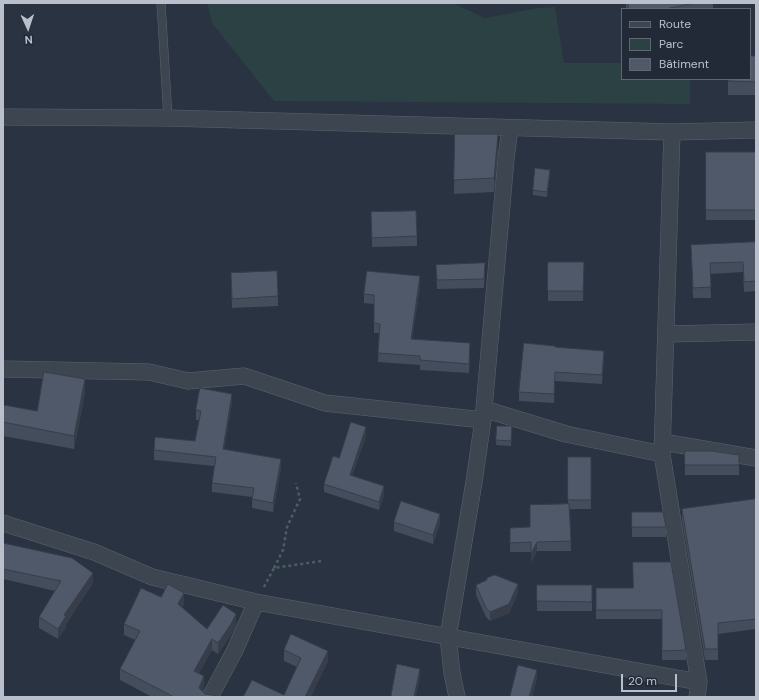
<!DOCTYPE html>
<meta charset="utf-8">
<style>
body{margin:0}
#map{position:relative;width:759px;height:700px;overflow:hidden;background:#293341;font-family:"DM Sans",sans-serif}
canvas{display:block}
.frame{position:absolute;inset:0;border:4px solid #bac0cb;pointer-events:none}
.legend{position:absolute;left:621px;top:8px;width:130px;height:72px;box-sizing:border-box;background:#222a37;border:1px solid #5f6672;margin:0;padding:5px 7px;list-style:none;font-size:12px;color:#bac0cb}
.legend li{display:flex;align-items:center;gap:8px;height:20px}
.legend b{width:20px;border:1px solid #5f6672}
.north{position:absolute;left:8px;top:8px;width:40px;height:40px;-webkit-text-stroke:3px #222a37;paint-order:stroke;rotate:177deg;font-size:11px;font-weight:700;line-height:16px;text-align:center;color:#bac0cb}
.north::after{content:'';display:block;margin:auto;width:14px;height:18px;background:#bac0cb;clip-path:polygon(50% 0,100% 100%,50% 72%,0 100%)}
.scale{position:absolute;left:621px;top:674px;width:56px;height:18px;box-sizing:border-box;border:2px solid #bac0cb;border-top:0;padding-left:5px;font-size:12px;line-height:14px;white-space:nowrap;color:#bac0cb;-webkit-text-stroke:3px #222a37;paint-order:stroke}
</style>
<div id="map">
<canvas width="759" height="700"></canvas>
<div class="frame"></div>
<ul class="legend">
<li><b style="height:5px;background:#3d4551"></b>Route</li>
<li><b style="height:11px;background:#2c4143"></b>Parc</li>
<li><b style="height:11px;background:#4f596a"></b>Bâtiment</li>
</ul>
<div class="north">N</div>
<div class="scale">20 m</div>
</div>
<script>
const ctx = document.querySelector('canvas').getContext('2d');
ctx.lineJoin = 'round';
function fill(path, color) { ctx.fillStyle = color; ctx.fill(path, 'evenodd'); }
function strokePath(path, color, width, dash) { ctx.strokeStyle = color; ctx.lineWidth = width; ctx.lineCap = dash ? 'butt' : 'round'; ctx.setLineDash(dash || []); ctx.stroke(path); }
fill(new Path2D(`
 M207 3H453L485 18 538 8 555 7 564 63H622V79H690V104L274 101 212 23Z`), '#2c4143');
const service = new Path2D(`
 M161 3 168 118`);
const minor = new Path2D(`
 M3 117 168 118 672 132 756 130
 M672 132 662 454 699 682 697 697
 M666 334 756 332
 M3 369 149 372 188 381 244 376 325 403 483 420
 M484 409 566 434 662 454
 M663 442 756 458
 M3 523 94 552 152 577 256 602 699 682
 M210 697 235 650 256 602
 M457 697 452 673 448 637 474 482 483 420 506 159 510 128`);
strokePath(service, '#5b636f', 9);
strokePath(minor, '#5b636f', 17);
strokePath(new Path2D(`
 M274 568 283 550 287 527 300 499 296 483
 M264 587 274 568 322 561`), '#4b5e61', 2.5, [3, 3]);
strokePath(service, '#3d4551', 8);
strokePath(minor, '#3d4551', 16);
fill(new Path2D(`
 M626 3H713V9H626Z
 M756 56V95H728V79Z
 M455 134 498 148 494 192 454 194Z
 M706 152H756V220H706Z
 M550 175 547 197 533 195V190Z
 M371 212 417 236V246L372 247Z
 M756 242V291L744 292 743 272 710 274 711 298H693L691 245Z
 M548 262H584L583 301H548Z
 M485 263 484 288 437 289 436 265Z
 M231 273 278 296V306L232 308Z
 M420 286 412 339 470 352 469 373 420 370V365L378 362 379 333H374V304L364 303V294Z
 M555 348 604 360 602 384 555 381 554 403 519 401V392Z
 M85 393 74 449 3 436V411H37Z
 M232 403 224 449 281 468 273 512 252 508V497L212 492V483L214 466 154 460V450L195 441 199 420H196V410Z
 M497 426 512 431 511 446 496 445Z
 M366 436 352 476 384 495 379 510 324 492V484L339 458Z
 M685 451 739 455V475H685Z
 M568 457H591V509H570L571 551H537L531 563V552H510V528L530 527 568 504Z
 M756 499V629L718 634V660H705L682 520V509Z
 M632 512 666 527V537H632Z
 M394 522 440 523 433 544 394 531Z
 M3 543 93 583 66 624V627L58 639 39 628V617L55 591 3 579Z
 M633 562 686 650V660H662V619H596V588H633Z
 M487 578 518 593 509 613 490 621 486 617 476 595V585L487 580Z
 M537 585H592V611H537Z
 M161 597 184 604 182 607 207 629 236 625 231 635 218 654 212 650 199 673 204 687 202 691 205 694 217 697H152L120 680V669L135 640 124 635V624Z
 M284 650 328 662 284 695 297 667 284 661Z`), '#444d5b');
fill(new Path2D(`
 M498 134V148L494 192V178Z
 M550 170V175L547 197V192Z
 M420 276V286L411 348V339Z
 M470 343V352L469 373V364Z
 M604 351V360L602 384V375Z
 M555 372V381L554 403V394Z
 M85 379V393L74 449V436Z
 M232 394V403L223 458V449Z
 M366 427V436L350 483V475Z
 M281 459V468L273 512V503Z
 M384 486V495L379 510V502Z
 M440 514V523L433 544V535Z
 M537 542V551L531 563V554Z
 M93 573V583L66 624V627L58 639V629L64 615Z
 M518 584V593L509 613 490 621V612Z
 M184 593V604L178 615V604Z
 M236 614V625L231 635 218 654V643Z
 M212 639V650L194 682V671Z
 M328 651V662L311 697H305Z
 M420 669V678L416 697H414Z
 M537 670V679L532 697H529Z
 M204 676V687L200 697 199 688Z`), '#373e4a');
const building = new Path2D(`
 M628 3H695L665 9H629Z
 M750 56H756V82L728 81V79H750Z
 M455 134H498L494 178 454 180Z
 M706 152H756V210H706Z
 M535 168 550 170 547 192 533 190Z
 M416 211 417 236 372 238 371 212Z
 M756 242V281L744 282 743 262 710 263 711 287 693 288 691 245Z
 M548 262H584L583 291H548Z
 M485 263 484 279 437 280 436 265Z
 M277 271 278 296 232 299 231 273Z
 M367 271 420 276 411 339 470 343 469 364 420 360V356L378 353 380 324 374 323V295L364 294Z
 M524 343 555 346V347L604 351 602 375 555 372 554 394 519 392Z
 M44 372 85 379 74 436 3 422V411L4 405 37 411Z
 M200 388 232 394 223 449 281 459 273 503 252 499 254 488 212 483 216 457 154 450 155 437 195 441 201 411 196 410Z
 M351 422 366 427 350 475 384 486 379 502 324 484 333 456 339 458Z
 M497 426H512L511 441 496 440Z
 M685 451H711L739 455V465H685Z
 M568 457H591V500H568Z
 M756 499V619L718 623V649H705L682 509Z
 M401 501 440 514 433 535 394 522Z
 M569 504 571 541 537 542 531 554V542L510 543V528L530 527V505Z
 M632 512H663L666 527H632Z
 M3 543 72 558 93 573 64 615 66 616 58 629 39 617 61 581 3 569Z
 M633 562H671L686 650 662 651V610H596V588H633Z
 M495 575 518 584 509 604 490 612 486 608 476 585 487 580V578Z
 M168 584 184 593 178 604 207 629 223 605 236 614 231 624 218 643 212 639 194 671 204 676 199 688 205 694 213 695 217 697H174L120 669 140 631 124 624 141 588 161 597Z
 M537 585H592V602L537 601Z
 M291 634 328 651 305 697H243L252 680 284 695 301 658 284 650Z
 M397 664 420 669 414 697H391Z
 M518 665 537 670 529 697H510Z`);
fill(building, '#4f596a');
strokePath(building, '#373e4a', 1);
</script>
